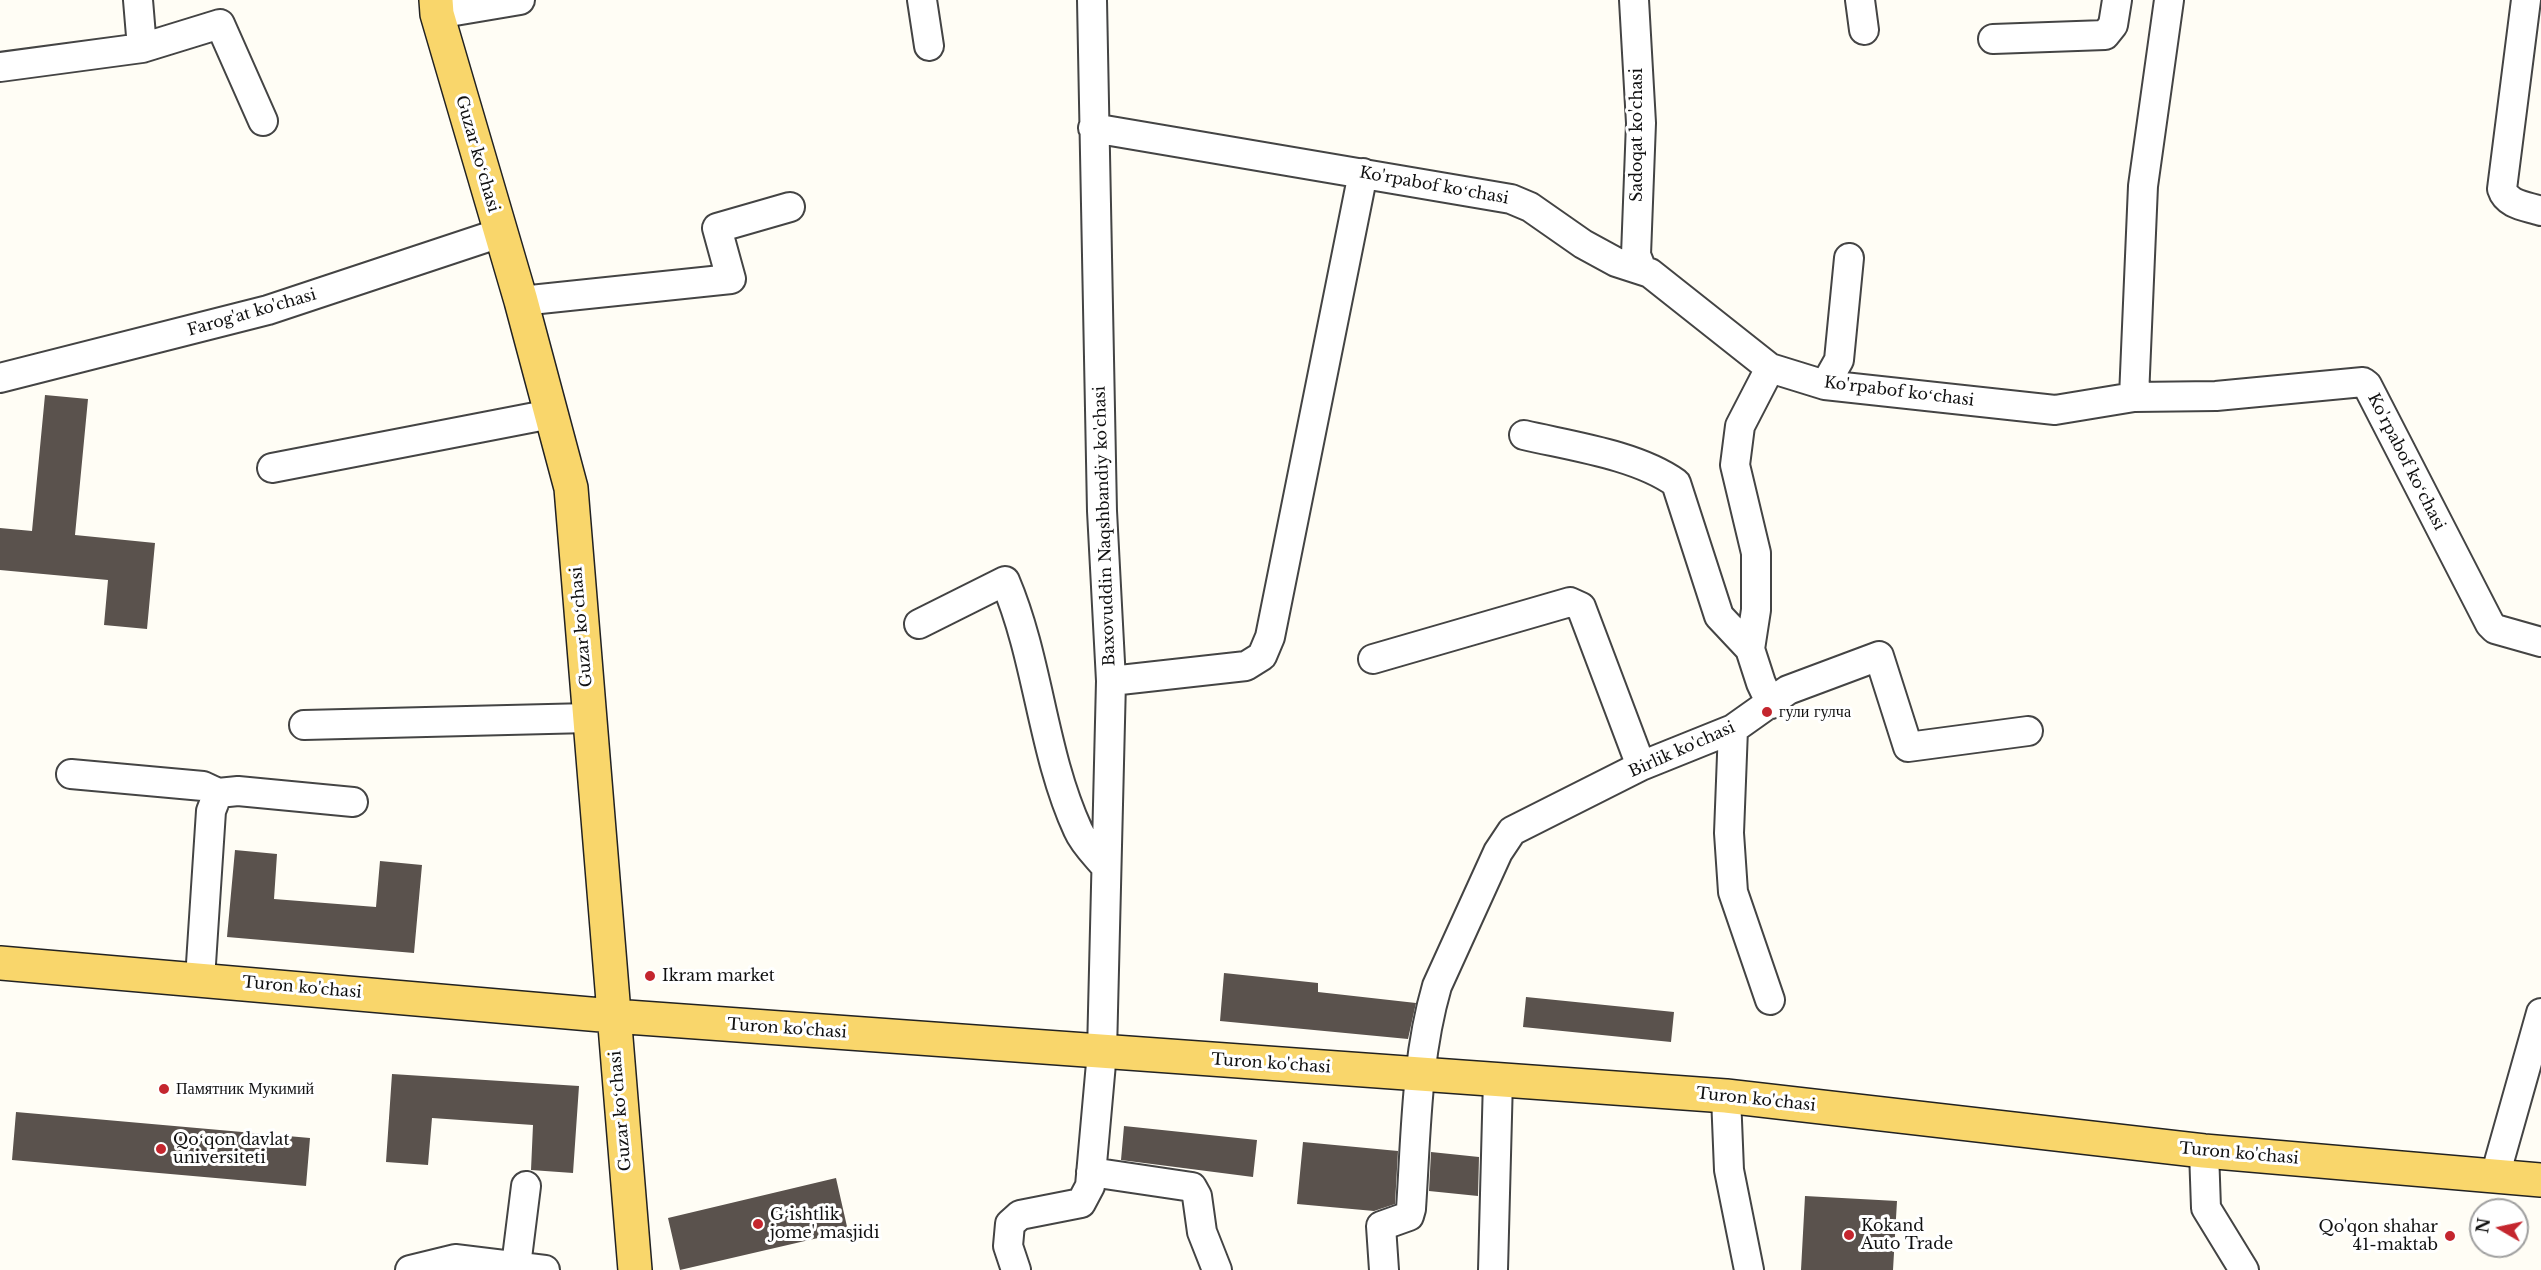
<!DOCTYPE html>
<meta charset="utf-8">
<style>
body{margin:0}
#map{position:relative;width:2541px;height:1270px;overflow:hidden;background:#fffdf5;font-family:"Libre Baskerville",serif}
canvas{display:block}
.north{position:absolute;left:2469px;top:1198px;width:60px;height:60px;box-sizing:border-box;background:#fff;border:2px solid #a0a0a0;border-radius:50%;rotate:279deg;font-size:16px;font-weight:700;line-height:24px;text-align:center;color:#111}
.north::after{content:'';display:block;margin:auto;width:21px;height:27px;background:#c4262e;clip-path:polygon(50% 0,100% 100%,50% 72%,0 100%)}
</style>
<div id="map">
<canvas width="2541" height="1270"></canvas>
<div class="north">N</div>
</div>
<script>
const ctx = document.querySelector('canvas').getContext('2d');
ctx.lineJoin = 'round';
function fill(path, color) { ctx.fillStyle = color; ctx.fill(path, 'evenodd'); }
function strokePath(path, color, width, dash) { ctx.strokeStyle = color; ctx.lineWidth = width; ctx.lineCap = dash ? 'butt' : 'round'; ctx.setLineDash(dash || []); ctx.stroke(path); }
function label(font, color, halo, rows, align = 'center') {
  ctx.font = font + ' "Libre Baskerville",serif'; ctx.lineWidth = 6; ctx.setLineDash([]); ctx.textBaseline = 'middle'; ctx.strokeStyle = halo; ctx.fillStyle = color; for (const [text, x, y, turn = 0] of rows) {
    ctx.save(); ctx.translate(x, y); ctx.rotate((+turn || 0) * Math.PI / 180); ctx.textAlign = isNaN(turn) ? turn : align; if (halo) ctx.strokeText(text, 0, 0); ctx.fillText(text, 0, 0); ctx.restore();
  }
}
fill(new Path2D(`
 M45 395 88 399 75 535 155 543 147 629 104 625 108 580 0 570V528L32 531Z
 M235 850 277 854 274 899 376 907 380 861 422 865 414 953 227 937Z
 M1224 973 1318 983V992L1416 1003 1408 1039 1220 1021Z
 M1526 997 1674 1012 1671 1042 1523 1027Z
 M392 1074 579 1086 573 1173 531 1170 533 1125 432 1118 428 1165 386 1162Z
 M16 1112 310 1138 306 1186 12 1160Z
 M1124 1126 1257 1140 1253 1177 1121 1160Z
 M1303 1142 1398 1151 1395 1204 1374 1211 1297 1204Z
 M1431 1152 1479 1157 1478 1196 1429 1191Z
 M836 1178 848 1231 680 1270 668 1218Z
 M1805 1196 1897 1201 1893 1270H1801Z`), '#5a524d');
const minor = new Path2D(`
 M922 0 929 46
 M1634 0 1641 123 1636 255 1642 270
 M1860 0 1864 30
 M2526 0 2502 189C2507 205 2526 206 2541 211
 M437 14 520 0
 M1993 39 2105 35 2113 25 2117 0
 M142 48 220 24 263 121
 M0 67 142 48 138 0
 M1093 128 1511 199 1530 207 1583 244 1616 262 1650 273 1770 368 1825 385 2055 410 2134 397 2216 396 2363 382 2367 385 2490 624 2495 629 2541 642
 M521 301 731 279 717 228 790 207
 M1770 368 1740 426 1735 465 1756 553V610L1750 649 1761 683 1771 704
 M0 378 268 310 500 233
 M1825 385 1839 360 1849 258
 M2134 397 2143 186 2169 0
 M1524 435C1571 446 1637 455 1676 483L1719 616 1750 649
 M272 468 551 414
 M919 624 1005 581C1039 661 1042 752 1078 830 1084 844 1097 856 1106 867
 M1373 659 1570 602 1581 607 1641 766
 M1111 681 1246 666 1262 656 1270 637 1363 173
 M304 725 589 718
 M1733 729 1729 833 1733 892 1770 1000
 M71 774 203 786 218 793
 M200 979 211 811 218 793 238 791 353 802
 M1726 1096 1729 1170 1749 1270
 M2204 1151 2206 1208 2244 1270
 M1091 1172 1192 1187 1197 1196 1202 1232 1217 1270
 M2495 1176 2541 1013
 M516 1266 526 1186
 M410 1270 455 1259 545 1270
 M1016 1270 1008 1246 1010 1224 1020 1215 1081 1203 1090 1186 1102 1052 1111 681 1102 511 1092 0
 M1384 1270 1381 1226 1409 1216 1411 1209C1416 1135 1416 1058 1437 986L1498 852 1512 831 1641 766 1733 729 1788 690 1879 656 1908 747 2028 731
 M1493 1270 1498 1079`);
const major = new Path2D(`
 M436 0 437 14 521 301 571 488 635 1270
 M0 963 613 1016 1726 1096 2204 1151 2541 1180`);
strokePath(minor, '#444', 32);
strokePath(major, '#222', 36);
strokePath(minor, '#fff', 28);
strokePath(major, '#f9d66b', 33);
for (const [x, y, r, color] of [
 [1767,712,6,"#c4262e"],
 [650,976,6,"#c4262e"],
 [164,1089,6,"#c4262e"],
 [161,1149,6,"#c4262e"],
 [758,1224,6,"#c4262e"],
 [1849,1235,6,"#c4262e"],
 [2450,1236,6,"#c4262e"]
]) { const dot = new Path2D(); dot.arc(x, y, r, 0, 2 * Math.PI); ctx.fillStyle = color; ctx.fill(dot); strokePath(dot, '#fff', 2); }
label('16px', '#111', '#fff', [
 ["Sadoqat ko'chasi",1637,135,-90],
 ["Guzar koʻchasi",477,154,74],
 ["Ko'rpabof koʻchasi",1434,186,10],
 ["Farog'at ko'chasi",252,313,-16],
 ["Ko'rpabof koʻchasi",1899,392,7],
 ["Ko'rpabof koʻchasi",2406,462,63],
 ["Baxovuddin Naqshbandiy ko'chasi",1105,526,-92],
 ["Guzar koʻchasi",582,627,-95],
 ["Birlik ko'chasi",1682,750,-24],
 ["Turon ko'chasi",302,988,5],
 ["Turon ko'chasi",787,1029,4],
 ["Turon ko'chasi",1271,1064,4],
 ["Turon ko'chasi",1756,1100,6],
 ["Guzar koʻchasi",621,1111,-95],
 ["Turon ko'chasi",2239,1154,5]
]);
label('16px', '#111', '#fff', [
 ["гули гулча",1779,712],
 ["Ikram market",662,976],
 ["Памятник Мукимий",176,1089],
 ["Qoʻqon davlat",173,1140],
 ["universiteti",173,1158],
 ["Gʻishtlik",770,1215],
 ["jome' masjidi",770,1233],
 ["Kokand",1861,1226],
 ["Auto Trade",1861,1244],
 ["Qo'qon shahar",2438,1227,"right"],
 ["41-maktab",2438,1245,"right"]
], 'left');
</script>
